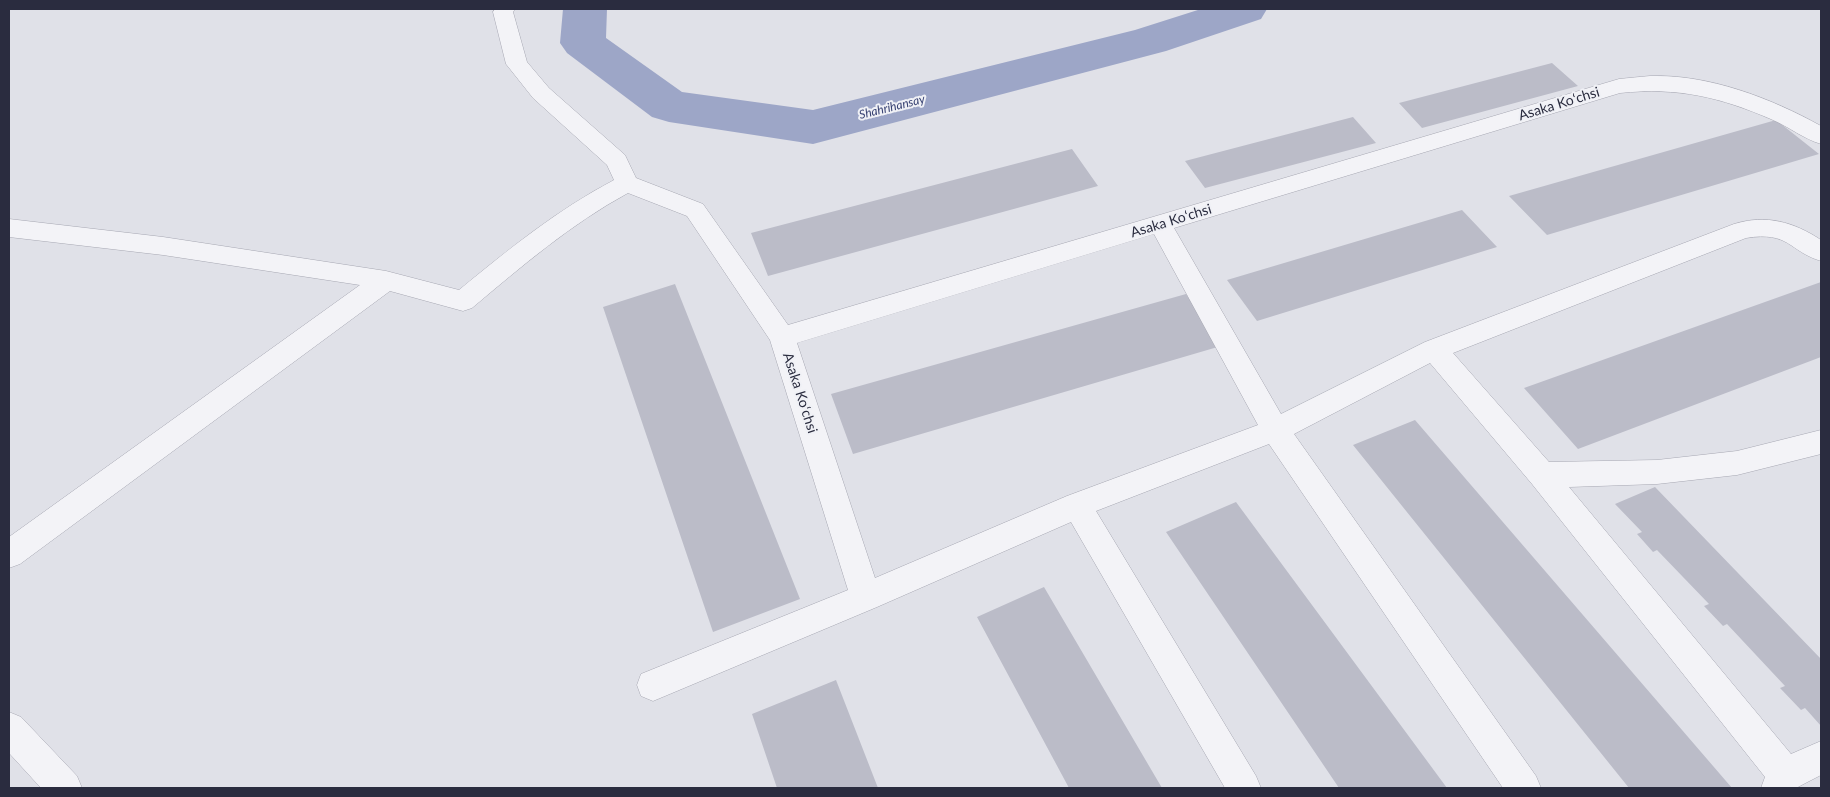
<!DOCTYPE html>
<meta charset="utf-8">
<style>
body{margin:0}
#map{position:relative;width:1830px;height:797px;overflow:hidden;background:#e0e1e8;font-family:Lato,sans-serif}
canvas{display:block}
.frame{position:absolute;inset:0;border:10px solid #2a2c3f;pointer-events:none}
</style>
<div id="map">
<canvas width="1830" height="797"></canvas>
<div class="frame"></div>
</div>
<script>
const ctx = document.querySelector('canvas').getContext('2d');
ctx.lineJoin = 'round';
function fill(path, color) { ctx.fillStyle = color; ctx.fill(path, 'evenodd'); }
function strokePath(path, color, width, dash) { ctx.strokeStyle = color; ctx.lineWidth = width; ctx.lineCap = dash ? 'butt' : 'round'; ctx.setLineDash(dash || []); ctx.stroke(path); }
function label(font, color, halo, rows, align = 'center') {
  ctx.font = font + ' Lato,sans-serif'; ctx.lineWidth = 4; ctx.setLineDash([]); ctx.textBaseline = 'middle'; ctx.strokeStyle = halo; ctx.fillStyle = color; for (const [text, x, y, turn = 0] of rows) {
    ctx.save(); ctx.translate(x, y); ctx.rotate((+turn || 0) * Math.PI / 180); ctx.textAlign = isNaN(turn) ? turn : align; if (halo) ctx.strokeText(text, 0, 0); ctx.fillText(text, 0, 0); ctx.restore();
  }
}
fill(new Path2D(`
 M563 9H607L606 38 682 92 813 110 1135 30 1201 9H1267L1261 19 1166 51 813 144 669 122 652 117 567 53 560 43Z`), '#9da6c7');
fill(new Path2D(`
 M1552 63 1578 86 1422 128 1399 103Z
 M1353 117 1376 143 1205 188 1185 161Z
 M1776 120 1819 154 1547 235 1509 196Z
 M1072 149 1098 186 768 276 751 233Z
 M1462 210 1497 247 1257 321 1227 280Z
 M1821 282V357L1578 449 1524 388Z
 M675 284 800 599 713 632 603 307Z
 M1186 294 1221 346 853 454 831 394Z
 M1415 420 1732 788H1629L1353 445Z
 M1655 487 1821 659V726L1805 708 1801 710 1780 688 1785 686 1727 624 1723 626 1704 606 1709 604 1657 550 1653 552 1637 534 1642 532 1615 504Z
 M1236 502 1447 788H1339L1166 532Z
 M1044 587 1162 788H1069L977 617Z
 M836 680 878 788H777L752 714Z`), '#bbbcc8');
const minor = new Path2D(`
 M495 9H515L513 12 527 62 549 88 625 155 636 178 703 204 788 325 1619 79C1629 78 1639 77 1650 76 1708 74 1771 98 1821 126V144C1804 139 1789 127 1773 120 1720 97 1678 87 1620 93L1174 228 1281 414 1425 342 1734 224C1766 214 1794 222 1821 240V261C1788 251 1790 231 1746 238L1453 353 1549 462 1657 460 1737 451 1821 430V454L1737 475 1657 484 1569 487 1791 754 1821 741V775L1796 788H1761L1765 777 1532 484 1430 363 1294 434 1536 776 1541 788H1503L1269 444 1096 511 1256 776 1261 788H1225L1071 522 877 607 665 696 653 701 641 696 637 685 641 674 848 590 770 340 687 216 628 193C571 224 522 266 472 308L463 311 390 291 20 564 9 568V537L360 285 163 255 9 237V219L163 237 386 271 459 290C509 249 557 210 614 180L607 165 533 98 510 69 506 64 493 12ZM1154 234 1258 425 1067 496 875 578 797 343Z
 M9 712 21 717 77 776 82 788H41L9 753Z`);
strokePath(minor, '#a6a7b2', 1);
fill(minor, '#f3f3f7');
label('italic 12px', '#364071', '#f0f1f6', [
 ["Shahrihansay",892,107,-14]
]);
label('14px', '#2a2c3f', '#f0f1f6', [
 ["Asaka Koʻchsi",1559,104,-17],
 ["Asaka Koʻchsi",1171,221,-17],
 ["Asaka Koʻchsi",800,393,72]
]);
</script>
